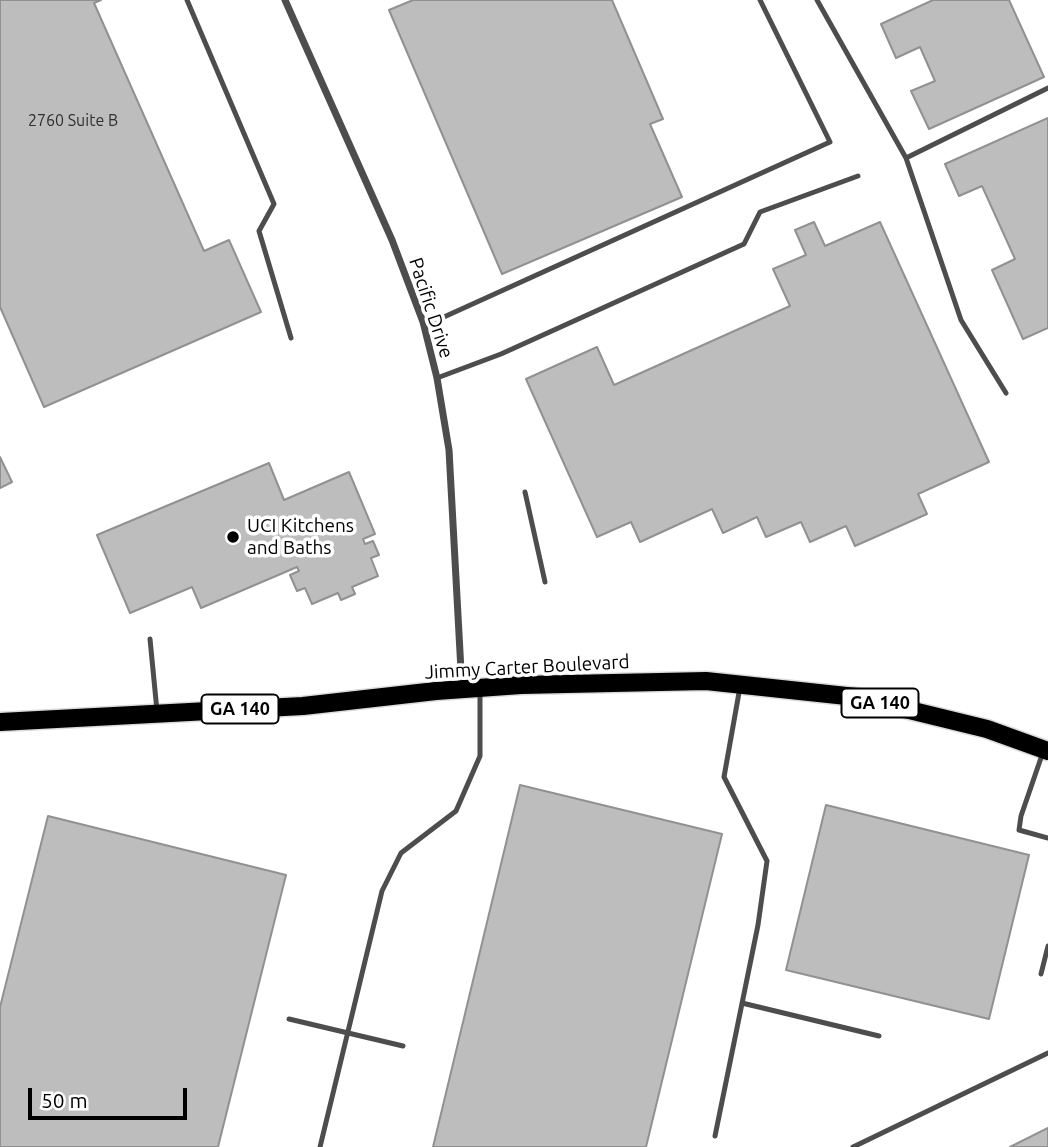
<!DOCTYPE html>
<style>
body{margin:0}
#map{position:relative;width:1048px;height:1147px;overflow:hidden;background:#fff;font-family:Ubuntu,sans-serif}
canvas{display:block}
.scale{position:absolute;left:28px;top:1088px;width:159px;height:32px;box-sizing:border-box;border:4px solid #000;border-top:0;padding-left:9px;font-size:21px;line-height:24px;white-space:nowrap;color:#000;-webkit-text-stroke:5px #fff;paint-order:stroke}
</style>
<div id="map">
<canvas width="1048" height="1147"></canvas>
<div class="scale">50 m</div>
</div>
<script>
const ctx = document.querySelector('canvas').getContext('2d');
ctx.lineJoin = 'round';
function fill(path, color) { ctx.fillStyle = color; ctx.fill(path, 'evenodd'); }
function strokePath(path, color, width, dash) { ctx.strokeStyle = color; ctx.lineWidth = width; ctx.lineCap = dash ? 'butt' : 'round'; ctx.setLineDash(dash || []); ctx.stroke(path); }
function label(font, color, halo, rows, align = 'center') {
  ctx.font = font + ' Ubuntu,sans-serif'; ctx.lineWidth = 7; ctx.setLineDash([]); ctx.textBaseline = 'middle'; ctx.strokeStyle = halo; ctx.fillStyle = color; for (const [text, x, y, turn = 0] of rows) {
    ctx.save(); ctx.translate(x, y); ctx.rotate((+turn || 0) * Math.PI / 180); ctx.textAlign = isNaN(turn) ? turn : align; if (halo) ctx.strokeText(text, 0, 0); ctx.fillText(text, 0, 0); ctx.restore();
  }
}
const building = new Path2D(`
 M0 0H101L94 3 204 251 229 240 261 312 44 407 0 307Z
 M413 0H612L663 119 650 124 682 197 502 274 389 10Z
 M933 0H1009L1044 77 929 129 911 91 935 81 920 47 896 58 881 24Z
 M1048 118V328L1023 339 992 270 1015 259 982 186 959 196 945 164Z
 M814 222 825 246 880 222 989 462 918 494 927 514 855 546 846 526 810 542 801 522 766 537 757 517 723 533 712 509 640 542 631 522 597 537 526 379 597 347 614 385 790 306 773 269 806 255 795 230Z
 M0 457 12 482 0 488Z
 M269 463 284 500 349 472 375 534 363 539 365 544 373 541 379 555 371 558 378 576 352 587 355 594 341 600 338 593 312 604 305 588 297 591 290 575 299 571 297 567 201 608 192 587 130 613 97 535Z
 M520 785 722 834 646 1147H433Z
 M826 805 1029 855 989 1019 786 970Z
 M48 816 286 875 218 1147H0V1007Z
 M1048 1128V1147H1010Z`);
fill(building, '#bdbdbd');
strokePath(building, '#919191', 2);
const primary = new Path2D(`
 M0 722 303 706 436 691 521 685 706 681 856 697 987 729 1048 751`);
strokePath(primary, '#dbdbdb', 21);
strokePath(new Path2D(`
 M187 0 274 204 259 231 291 338
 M817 0 906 158 961 320 1006 393
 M906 158 1048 88
 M424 326 830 142 760 0
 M437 378 501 354 744 244 760 212 858 176
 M525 492 545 582
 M150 639 157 711
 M1043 752 1021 816 1019 830 1048 838
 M1041 974 1048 946
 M742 1003 879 1036
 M289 1019 403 1046
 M715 1136 758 925 767 861 724 777 740 687
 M320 1147 382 891 401 853 456 811 480 756V690
 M853 1147 1048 1053`), '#4d4d4d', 5);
strokePath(new Path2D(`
 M285 0 392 240 423 322 437 378 449 450 462 689`), '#4d4d4d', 7);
strokePath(primary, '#000', 18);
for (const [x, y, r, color] of [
 [233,537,7,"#000"]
]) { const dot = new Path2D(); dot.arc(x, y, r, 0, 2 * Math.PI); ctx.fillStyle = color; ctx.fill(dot); strokePath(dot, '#fff', 2.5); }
label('16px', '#2f2f2f', null, [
 ["2760 Suite B",73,121]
]);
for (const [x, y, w] of [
 [880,703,77],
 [240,709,77]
]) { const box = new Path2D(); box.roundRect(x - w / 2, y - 14.5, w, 29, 5); ctx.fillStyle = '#fff'; ctx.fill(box); strokePath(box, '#000', 2); }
label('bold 18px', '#000', null, [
 ["GA 140",880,703],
 ["GA 140",240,709]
]);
label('19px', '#000', '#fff', [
 ["Pacific Drive",431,308,72],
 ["Jimmy Carter Boulevard",527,667,-3]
]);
label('19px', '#000', '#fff', [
 ["UCI Kitchens",247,526],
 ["and Baths",247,548]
], 'left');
</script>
